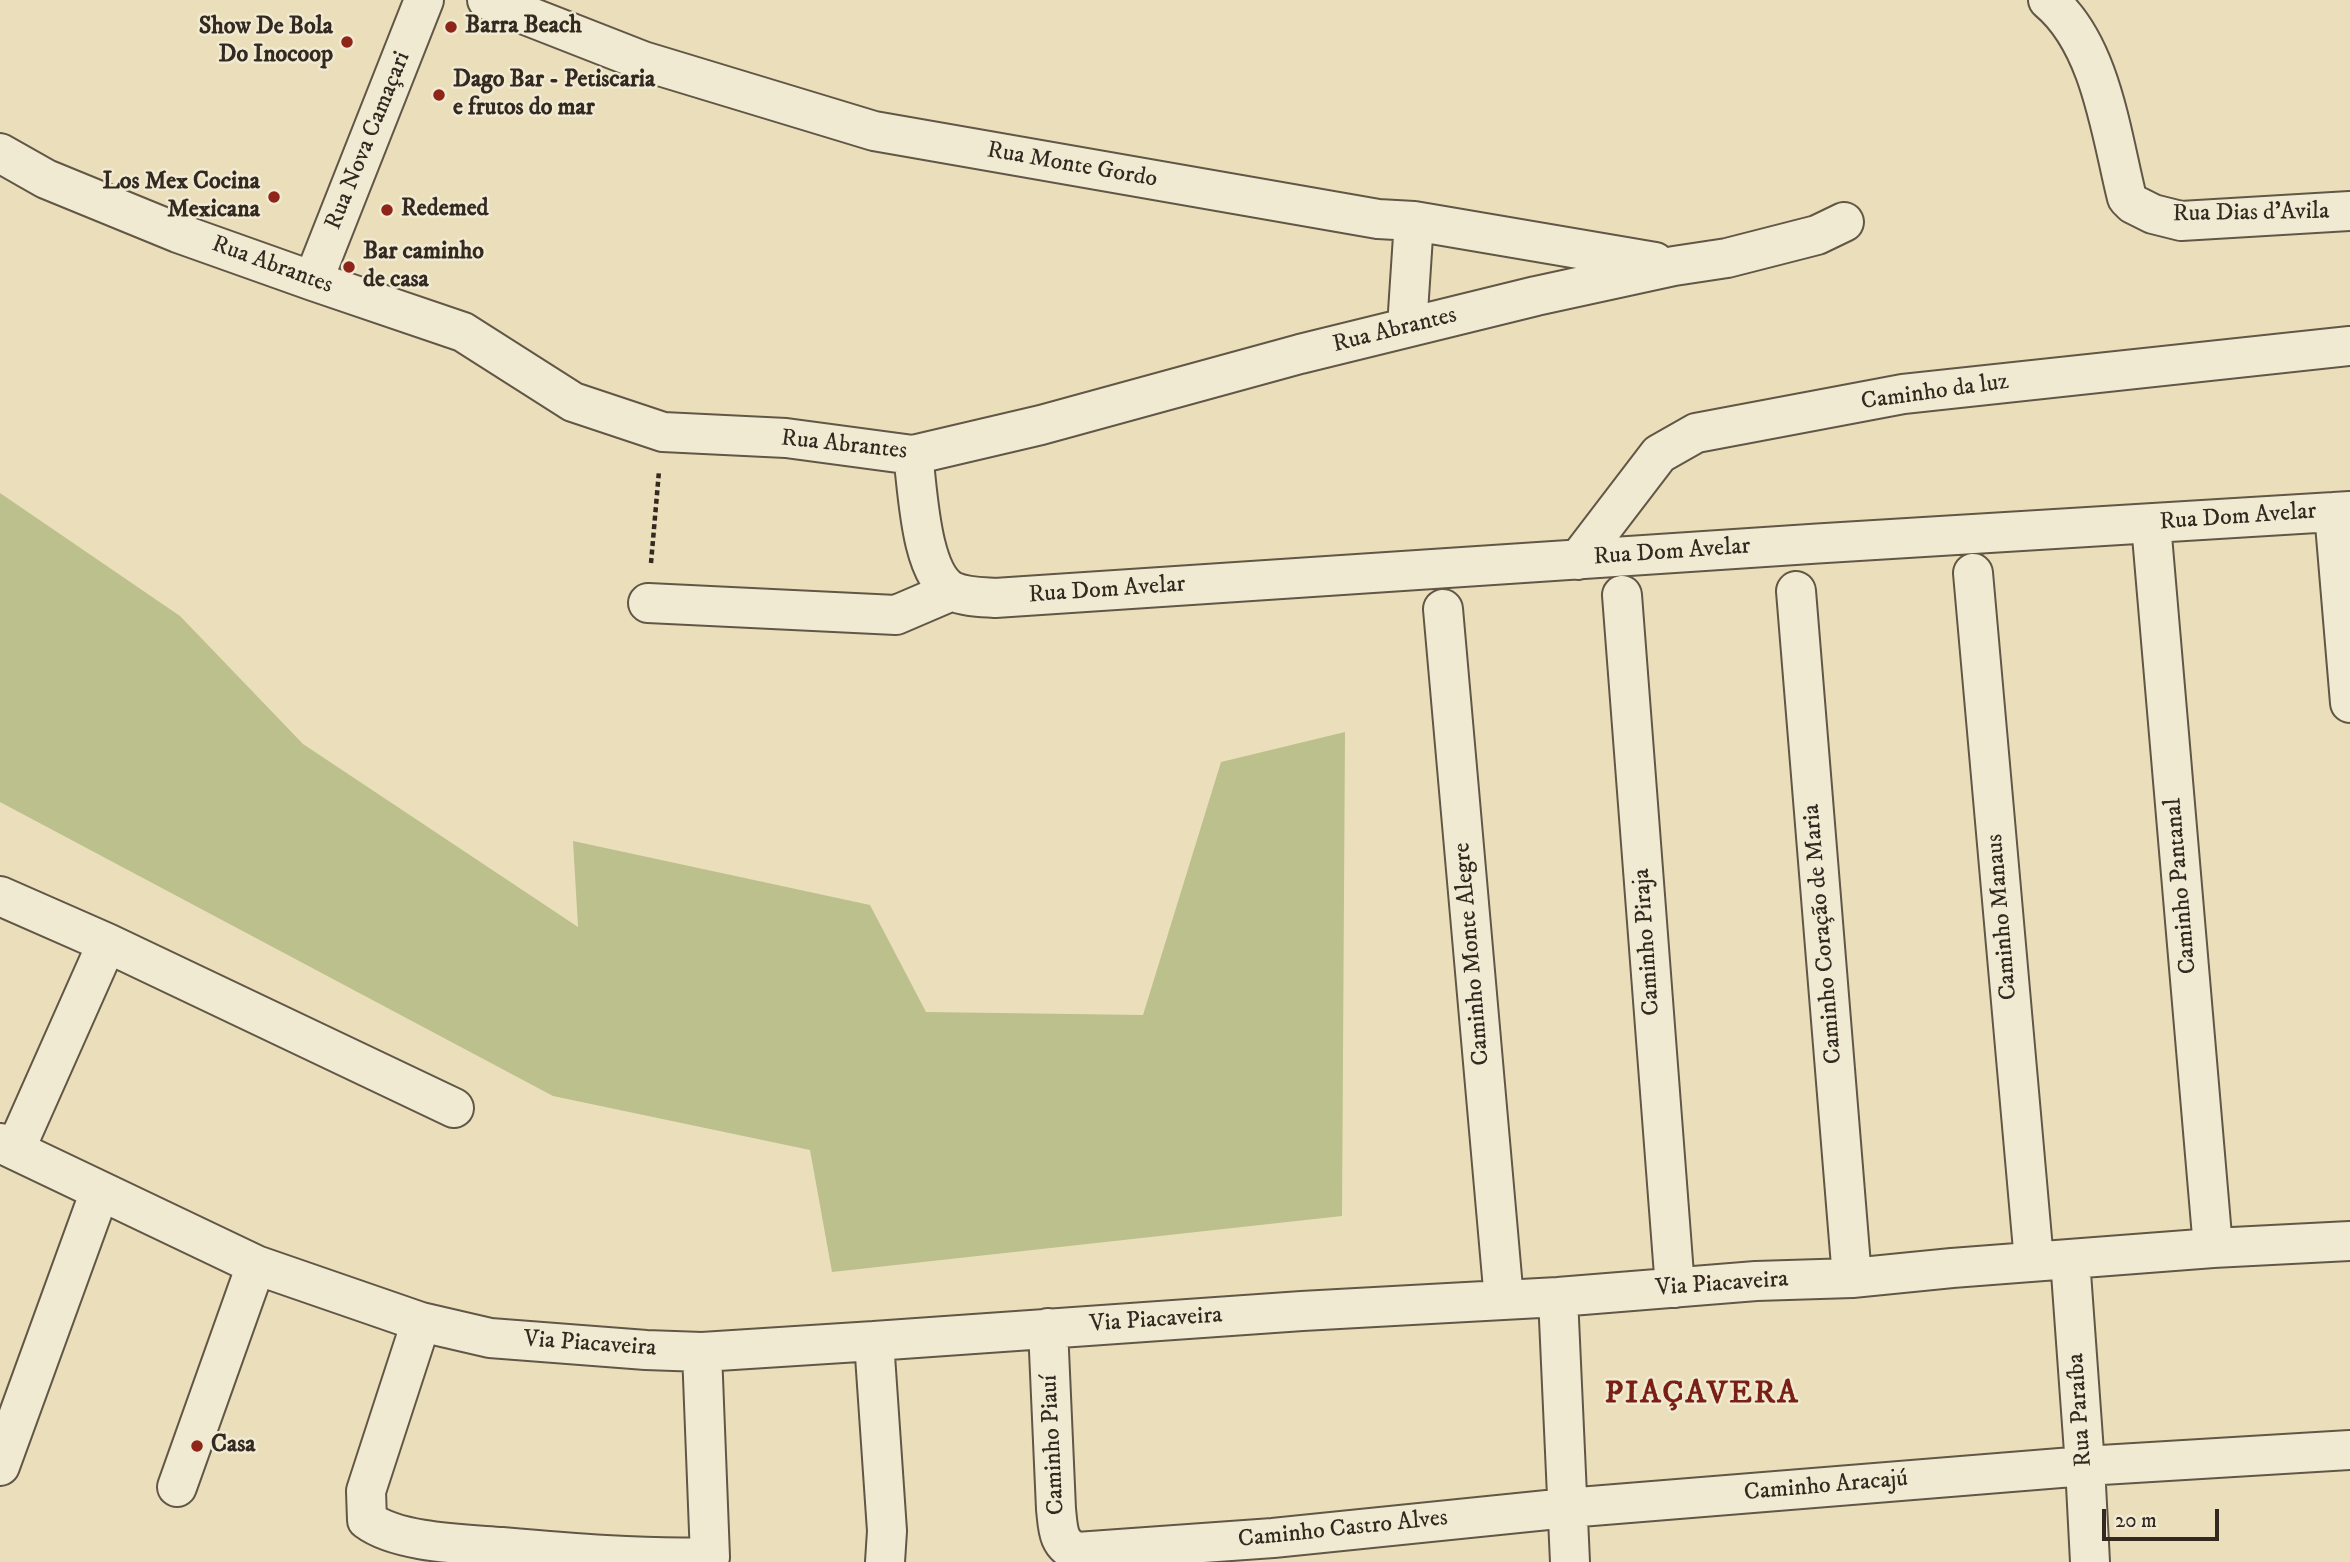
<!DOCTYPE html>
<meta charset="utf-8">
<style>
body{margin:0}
#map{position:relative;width:2350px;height:1562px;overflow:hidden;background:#eadfba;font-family:"IM FELL DW Pica",serif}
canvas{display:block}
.scale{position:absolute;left:2102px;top:1509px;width:117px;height:32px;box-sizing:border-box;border:4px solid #342921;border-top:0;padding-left:9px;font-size:21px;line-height:24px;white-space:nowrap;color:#342921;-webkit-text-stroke:5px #f1ead2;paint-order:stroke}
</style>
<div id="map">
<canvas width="2350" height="1562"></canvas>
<div class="scale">20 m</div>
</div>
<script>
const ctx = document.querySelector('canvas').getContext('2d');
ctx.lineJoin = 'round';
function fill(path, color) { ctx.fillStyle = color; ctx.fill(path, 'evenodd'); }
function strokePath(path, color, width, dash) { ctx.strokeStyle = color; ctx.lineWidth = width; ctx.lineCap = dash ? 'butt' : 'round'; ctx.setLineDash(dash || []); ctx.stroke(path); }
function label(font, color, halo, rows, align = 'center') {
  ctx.font = font + ' "IM FELL DW Pica",serif'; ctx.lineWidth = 5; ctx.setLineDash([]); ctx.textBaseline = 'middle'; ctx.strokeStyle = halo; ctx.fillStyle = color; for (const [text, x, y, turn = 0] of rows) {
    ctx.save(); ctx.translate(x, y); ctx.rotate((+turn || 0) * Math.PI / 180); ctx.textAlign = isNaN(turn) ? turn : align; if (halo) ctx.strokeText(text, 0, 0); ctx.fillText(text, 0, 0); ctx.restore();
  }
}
fill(new Path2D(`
 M0 493 180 616 303 744 578 927 573 841 870 905 926 1012 1143 1015 1221 762 1345 732 1342 1216 832 1272 810 1150 553 1096 0 802Z`), '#bcc08c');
const minor = new Path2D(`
 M487 0 643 61 874 131 1378 219 1414 221 1655 262
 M2048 0C2101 44 2111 134 2127 198L2133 204 2153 214 2181 221 2350 211
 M0 153 46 179 178 233 313 281 463 332 573 402 663 432 786 438 913 455 1041 425 1300 354 1536 296 1674 266 1727 258 1817 235 1844 222
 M313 281 424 0
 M1407 327 1414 221
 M913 455C918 490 920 573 952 591 965 597 981 597 995 598 1447 569 1898 536 2350 511
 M2334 512 2350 703
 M2151 524 2213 1248
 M1578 560 1659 454 1696 433 1903 394 2350 346
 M1973 573 2034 1261
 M1796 591 1852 1278
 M1622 595 1675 1288
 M648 603 896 615 952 591
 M1443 609 1504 1300
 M0 896 107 943 454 1108
 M0 1143 256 1265 421 1322 490 1338 646 1350 702 1352 874 1341 1302 1311 1558 1297 1756 1281 1852 1278 1952 1268 2213 1248 2350 1241
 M15 1150 107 943
 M2070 1259 2085 1466 2090 1562
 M1558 1297 1570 1562
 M421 1322 366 1491 367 1520C398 1543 463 1544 502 1547 571 1553 640 1559 710 1557L702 1352
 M1048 1328 1056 1509C1058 1527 1057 1545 1077 1552L1273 1538 1567 1508 2085 1466 2350 1450
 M874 1341 887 1531 885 1562
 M0 1466 100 1191
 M177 1487 256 1265`);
strokePath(minor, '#625647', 42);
strokePath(new Path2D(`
 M651 563 659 471`), '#342921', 4.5, [5, 3.5]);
strokePath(minor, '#f1ead2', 38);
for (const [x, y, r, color] of [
 [451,27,7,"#8f2418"],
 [347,42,7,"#8f2418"],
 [439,95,7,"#8f2418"],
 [274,197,7,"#8f2418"],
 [387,210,7,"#8f2418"],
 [349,267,7,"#8f2418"],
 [197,1446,7,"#8f2418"]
]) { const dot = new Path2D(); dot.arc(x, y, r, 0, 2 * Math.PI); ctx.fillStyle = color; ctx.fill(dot); strokePath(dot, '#f1ead2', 2.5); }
label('bold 24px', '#342921', '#f1ead2', [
 ["Barra Beach",465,27],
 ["Show De Bola",333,28,"right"],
 ["Do Inocoop",333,56,"right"],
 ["Dago Bar - Petiscaria",453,81],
 ["e frutos do mar",453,109],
 ["Los Mex Cocina",260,183,"right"],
 ["Mexicana",260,211,"right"],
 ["Redemed",401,210],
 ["Bar caminho",363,253],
 ["de casa",363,281],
 ["Casa",211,1446]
], 'left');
label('24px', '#342921', '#f1ead2', [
 ["Rua Nova Camaçari",369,141,-68],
 ["Rua Monte Gordo",1072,166,10],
 ["Rua Dias d'Avila",2251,214,-1],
 ["Rua Abrantes",272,266,20],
 ["Rua Abrantes",1395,331,-14],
 ["Caminho da luz",1935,393,-8],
 ["Rua Abrantes",844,446,6],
 ["Rua Dom Avelar",2238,518,-4],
 ["Rua Dom Avelar",1672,553,-4],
 ["Rua Dom Avelar",1107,591,-4],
 ["Caminho Pantanal",2182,886,-95],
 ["Caminho Manaus",2003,917,-95],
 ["Caminho Coração de Maria",1824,934,-95],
 ["Caminho Piraja",1648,942,-94],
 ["Caminho Monte Alegre",1473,954,-95],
 ["Via Piacaveira",1722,1285,-4],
 ["Via Piacaveira",1156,1321,-4],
 ["Via Piacaveira",590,1345,4],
 ["Rua Paraíba",2081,1410,-94],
 ["Caminho Piauí",1054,1445,-93],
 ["Caminho Aracajú",1826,1487,-5],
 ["Caminho Castro Alves",1343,1530,-6]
]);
ctx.letterSpacing = '2px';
label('bold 32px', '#7a1f14', '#f1ead2', [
 ["PIAÇAVERA",1702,1395]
]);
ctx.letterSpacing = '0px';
</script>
